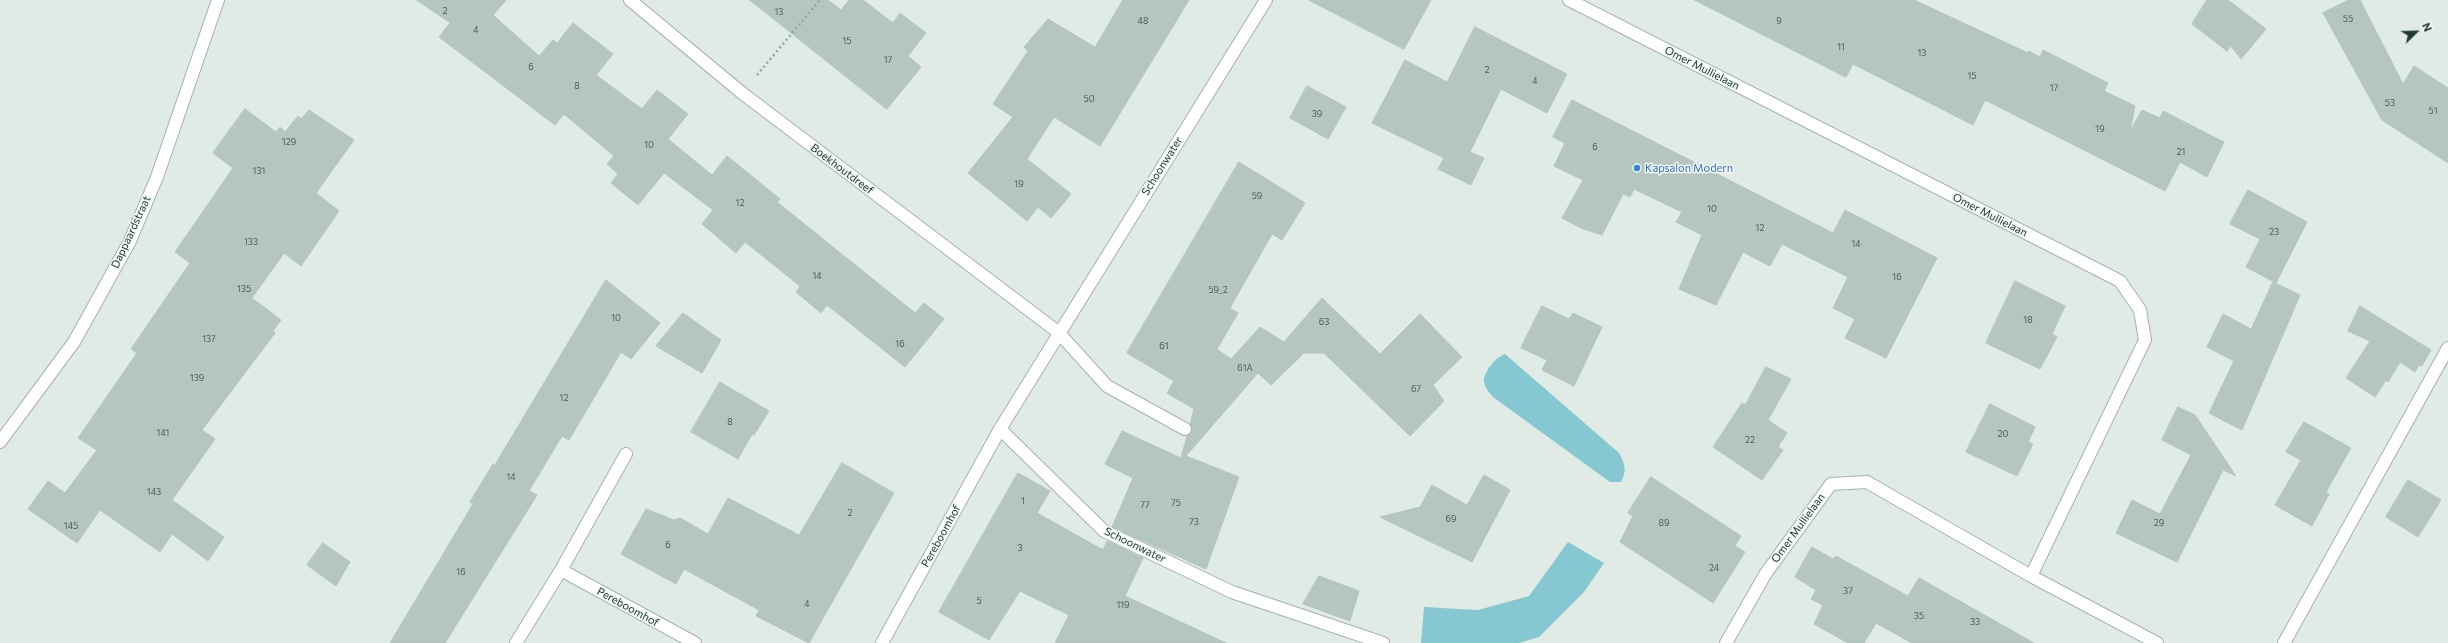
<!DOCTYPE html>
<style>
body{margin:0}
#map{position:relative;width:2448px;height:643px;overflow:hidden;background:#e0ebe6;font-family:Commissioner,sans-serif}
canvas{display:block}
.north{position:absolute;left:2396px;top:12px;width:40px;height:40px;-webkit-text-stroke:3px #f0f8f4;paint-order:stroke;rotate:67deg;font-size:11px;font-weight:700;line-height:16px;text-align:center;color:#203b33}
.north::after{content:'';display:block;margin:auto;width:14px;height:18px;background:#203b33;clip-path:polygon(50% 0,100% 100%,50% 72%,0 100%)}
</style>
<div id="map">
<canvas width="2448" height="643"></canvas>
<div class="north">N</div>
</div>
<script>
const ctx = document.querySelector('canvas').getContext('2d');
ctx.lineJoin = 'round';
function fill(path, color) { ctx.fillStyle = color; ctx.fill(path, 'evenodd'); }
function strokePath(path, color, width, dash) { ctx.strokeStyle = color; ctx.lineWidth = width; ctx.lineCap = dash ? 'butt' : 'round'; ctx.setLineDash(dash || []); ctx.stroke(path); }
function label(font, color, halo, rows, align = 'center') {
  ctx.font = font + ' Commissioner,sans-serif'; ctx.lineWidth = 3; ctx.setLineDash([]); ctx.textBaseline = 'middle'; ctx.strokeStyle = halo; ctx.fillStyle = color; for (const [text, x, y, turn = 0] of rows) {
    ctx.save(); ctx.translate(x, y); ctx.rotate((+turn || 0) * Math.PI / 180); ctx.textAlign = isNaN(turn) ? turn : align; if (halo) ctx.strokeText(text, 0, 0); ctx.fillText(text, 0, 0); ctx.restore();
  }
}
fill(new Path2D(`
 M1505 354 1619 453C1625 464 1627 471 1621 482H1610L1493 397C1489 392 1484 387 1484 380 1485 370 1496 357 1505 354Z
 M1568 542 1604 563 1584 592 1539 637 1519 643H1421L1424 607 1478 610 1529 596Z`), '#86c8d2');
const building = new Path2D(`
 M417 0H506L493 15 539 56 553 40 557 43 573 23 613 54 596 75 642 109 657 90 688 114 668 139 712 175 727 156 780 199 777 202 915 313 924 303 944 319 905 367 827 305 821 313 796 292 800 286 745 242 736 253 702 224 713 210 664 173 638 205 611 183 618 174 607 164 614 156 564 114 555 125 439 37 450 23Z
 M750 0H828L841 10 849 0H863L893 23 900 13 926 33 908 56 921 67 887 109Z
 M1123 0H1189L1100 146 1054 117 1027 159 1071 194 1051 218 1038 207 1027 221 968 173 1013 117 993 104 1028 51 1024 47 1048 19 1095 47Z
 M1309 0H1431L1404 49Z
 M1695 0H1914L2028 53 2029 51 2040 57 2043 50 2108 83 2104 91 2135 106 2130 131 2142 110 2160 118 2163 111 2224 142 2207 177 2180 162 2165 191 1985 100 1973 125 1853 64 1846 77Z
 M2207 0H2228L2266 29 2241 59 2231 46 2227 51 2192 24Z
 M2349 0H2360L2403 84 2414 66 2448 88V163L2382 120 2323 13Z
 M1475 27 1567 74 1547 113 1501 89 1470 152 1484 158 1471 185 1438 169 1444 158 1372 123 1405 60 1447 82Z
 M1307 86 1346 107 1328 139 1290 118Z
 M1572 100 1833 233 1845 210 1937 258 1886 358 1845 338 1855 319 1833 308 1848 277 1782 244 1770 266 1743 252 1716 305 1679 289 1702 235 1676 222 1682 212 1634 189 1630 197 1623 194 1602 235 1581 228 1562 218 1583 180 1554 166 1565 143 1553 137Z
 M245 109 276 132 280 127 285 132 298 116 301 119 309 110 354 140 316 193 339 211 301 266 284 253 252 298 281 320 273 331 275 333 202 430 215 439 172 500 224 537 208 561 172 534 160 552 100 510 77 543 28 509 48 481 65 493 97 450 78 438 137 353 131 349 190 263 175 252 233 168 213 153Z
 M1239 162 1305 203 1282 240 1272 234 1230 308 1238 313 1217 349 1231 359 1260 327 1284 342 1322 298 1380 354 1420 314 1462 357 1433 385 1444 401 1410 436 1324 353H1301L1303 354 1271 385 1258 373 1186 456 1239 477 1206 569 1112 527 1133 478 1105 464 1122 431 1181 458 1187 436 1192 432 1190 424 1194 409 1167 393 1174 381 1127 353Z
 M2248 190 2307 222 2276 283 2246 267 2260 239 2230 224Z
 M606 280 660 323 631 359 621 352 569 440 562 436 529 491 537 495 445 643H390L473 504 470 502 493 464 494 466Z
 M2015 281 2065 306 2052 334 2057 337 2040 369 1986 343Z
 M2273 282 2300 295 2242 430 2209 413 2234 361 2207 347 2223 314 2251 329Z
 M1542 306 1569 319 1573 313 1602 327 1574 386 1542 370 1547 360 1521 348Z
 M2360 306 2431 350 2422 366 2419 365 2415 372 2400 362 2388 382 2386 380 2375 397 2346 378 2370 341 2348 331Z
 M683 313 721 340 702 373 656 346Z
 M1766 367 1791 379 1768 420 1787 433 1778 447 1783 450 1762 480 1713 447 1742 403 1745 405Z
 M720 382 769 411 754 435 752 434 738 459 691 432Z
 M1990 404 2035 427 2028 442 2033 444 2017 476 1966 452Z
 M2178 407 2195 415 2236 476 2223 470 2177 562 2116 533 2132 500 2160 514 2191 455 2162 440Z
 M2304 422 2351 448 2326 492 2329 494 2312 526 2275 505 2301 460 2286 452Z
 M842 463 894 493 809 643 756 616 759 610 684 569 676 584 621 554 646 509 674 520 680 518 708 534 728 498 799 535Z
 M1018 473 1050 491 1037 513 1103 550 1107 541 1143 558 1125 596 1226 643H1055L1069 615 1020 591 989 640 939 612Z
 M1484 475 1510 490 1472 562 1380 517 1420 507 1432 485 1467 505Z
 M1651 477 1741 536 1735 546 1745 552 1713 603 1620 542 1633 516 1628 513Z
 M2408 480 2441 500 2418 537 2386 517Z
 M323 543 350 562 336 586 307 565Z
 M1812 547 1833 559 1836 556 1908 596 1919 578 2034 643H1912L1876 623 1864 643H1848L1814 624 1823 605 1811 599 1816 590 1795 577Z
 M1319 576 1359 591 1350 621 1303 604Z`);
fill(building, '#b5c6be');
strokePath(building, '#b2c5bc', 1);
const lane = new Path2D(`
 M2284 643 2448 348`);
const street = new Path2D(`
 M630 0 742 93 1058 332 1107 386 1185 429
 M1569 0 2120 281 2140 310 2145 340 2031 576 1867 482 1831 484 1766 573 1726 643
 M1000 429 1104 531 1232 592 1383 643
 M0 442 74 342 130 241 157 177 218 0
 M561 570 626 454
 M2031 576 2157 643
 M516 643 561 570 695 643
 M882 643 1000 429 1266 0`);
strokePath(lane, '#a3b3ad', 14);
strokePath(street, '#a3b3ad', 14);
strokePath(new Path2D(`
 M757 75 820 0`), '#7faf9f', 2.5, [2, 3]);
strokePath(lane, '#fff', 12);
strokePath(street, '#fff', 12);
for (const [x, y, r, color] of [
 [1637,168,4,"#3f7fe0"]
]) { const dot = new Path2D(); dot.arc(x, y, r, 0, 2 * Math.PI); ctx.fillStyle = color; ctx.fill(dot); strokePath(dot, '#f0f8f4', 1.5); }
label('9px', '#455e56', null, [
 ["2",445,11],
 ["13",779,12],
 ["55",2348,19],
 ["48",1143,21],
 ["9",1779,21],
 ["4",476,30],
 ["15",847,41],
 ["11",1841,47],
 ["13",1922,53],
 ["17",888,60],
 ["6",531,67],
 ["2",1487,70],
 ["15",1972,76],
 ["4",1535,81],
 ["8",577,86],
 ["17",2054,88],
 ["50",1089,99],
 ["53",2390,103],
 ["51",2433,111],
 ["39",1317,114],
 ["19",2100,129],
 ["129",289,142],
 ["10",649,145],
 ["6",1595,147],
 ["21",2181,152],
 ["131",259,171],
 ["19",1019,184],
 ["59",1257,196],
 ["12",740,203],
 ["10",1712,209],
 ["12",1760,228],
 ["23",2274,232],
 ["133",251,242],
 ["14",1856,244],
 ["14",817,276],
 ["16",1897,277],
 ["135",244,289],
 ["59_2",1218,290],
 ["10",616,318],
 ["18",2028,320],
 ["63",1324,322],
 ["137",209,339],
 ["16",900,344],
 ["61",1164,346],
 ["61A",1245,368],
 ["139",197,378],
 ["67",1416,389],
 ["12",564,398],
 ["8",730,422],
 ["141",163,433],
 ["20",2003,434],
 ["22",1750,440],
 ["14",511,477],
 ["143",154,492],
 ["1",1023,501],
 ["75",1176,503],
 ["77",1145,505],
 ["2",850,513],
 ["69",1451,519],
 ["73",1194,522],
 ["89",1664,523],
 ["29",2159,523],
 ["145",71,526],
 ["6",668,545],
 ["3",1020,548],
 ["24",1714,568],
 ["16",461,572],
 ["37",1848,591],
 ["5",979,601],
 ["4",807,604],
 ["119",1123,605],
 ["35",1919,616],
 ["33",1975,622]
]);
label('11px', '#203b33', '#f0f8f4', [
 ["Omer Mullielaan",1702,68,27],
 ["Schoonwater",1162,166,-58],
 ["Boekhoutdreef",842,169,37],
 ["Omer Mullielaan",1990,215,27],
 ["Dappaardstraat",131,232,-65],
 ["Omer Mullielaan",1798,528,-54],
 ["Pereboomhof",941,536,-61],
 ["Schoonwater",1135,545,26],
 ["Pereboomhof",628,607,29]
]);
label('11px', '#366cbe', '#f0f8f4', [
 ["Kapsalon Modern",1645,168]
], 'left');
</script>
